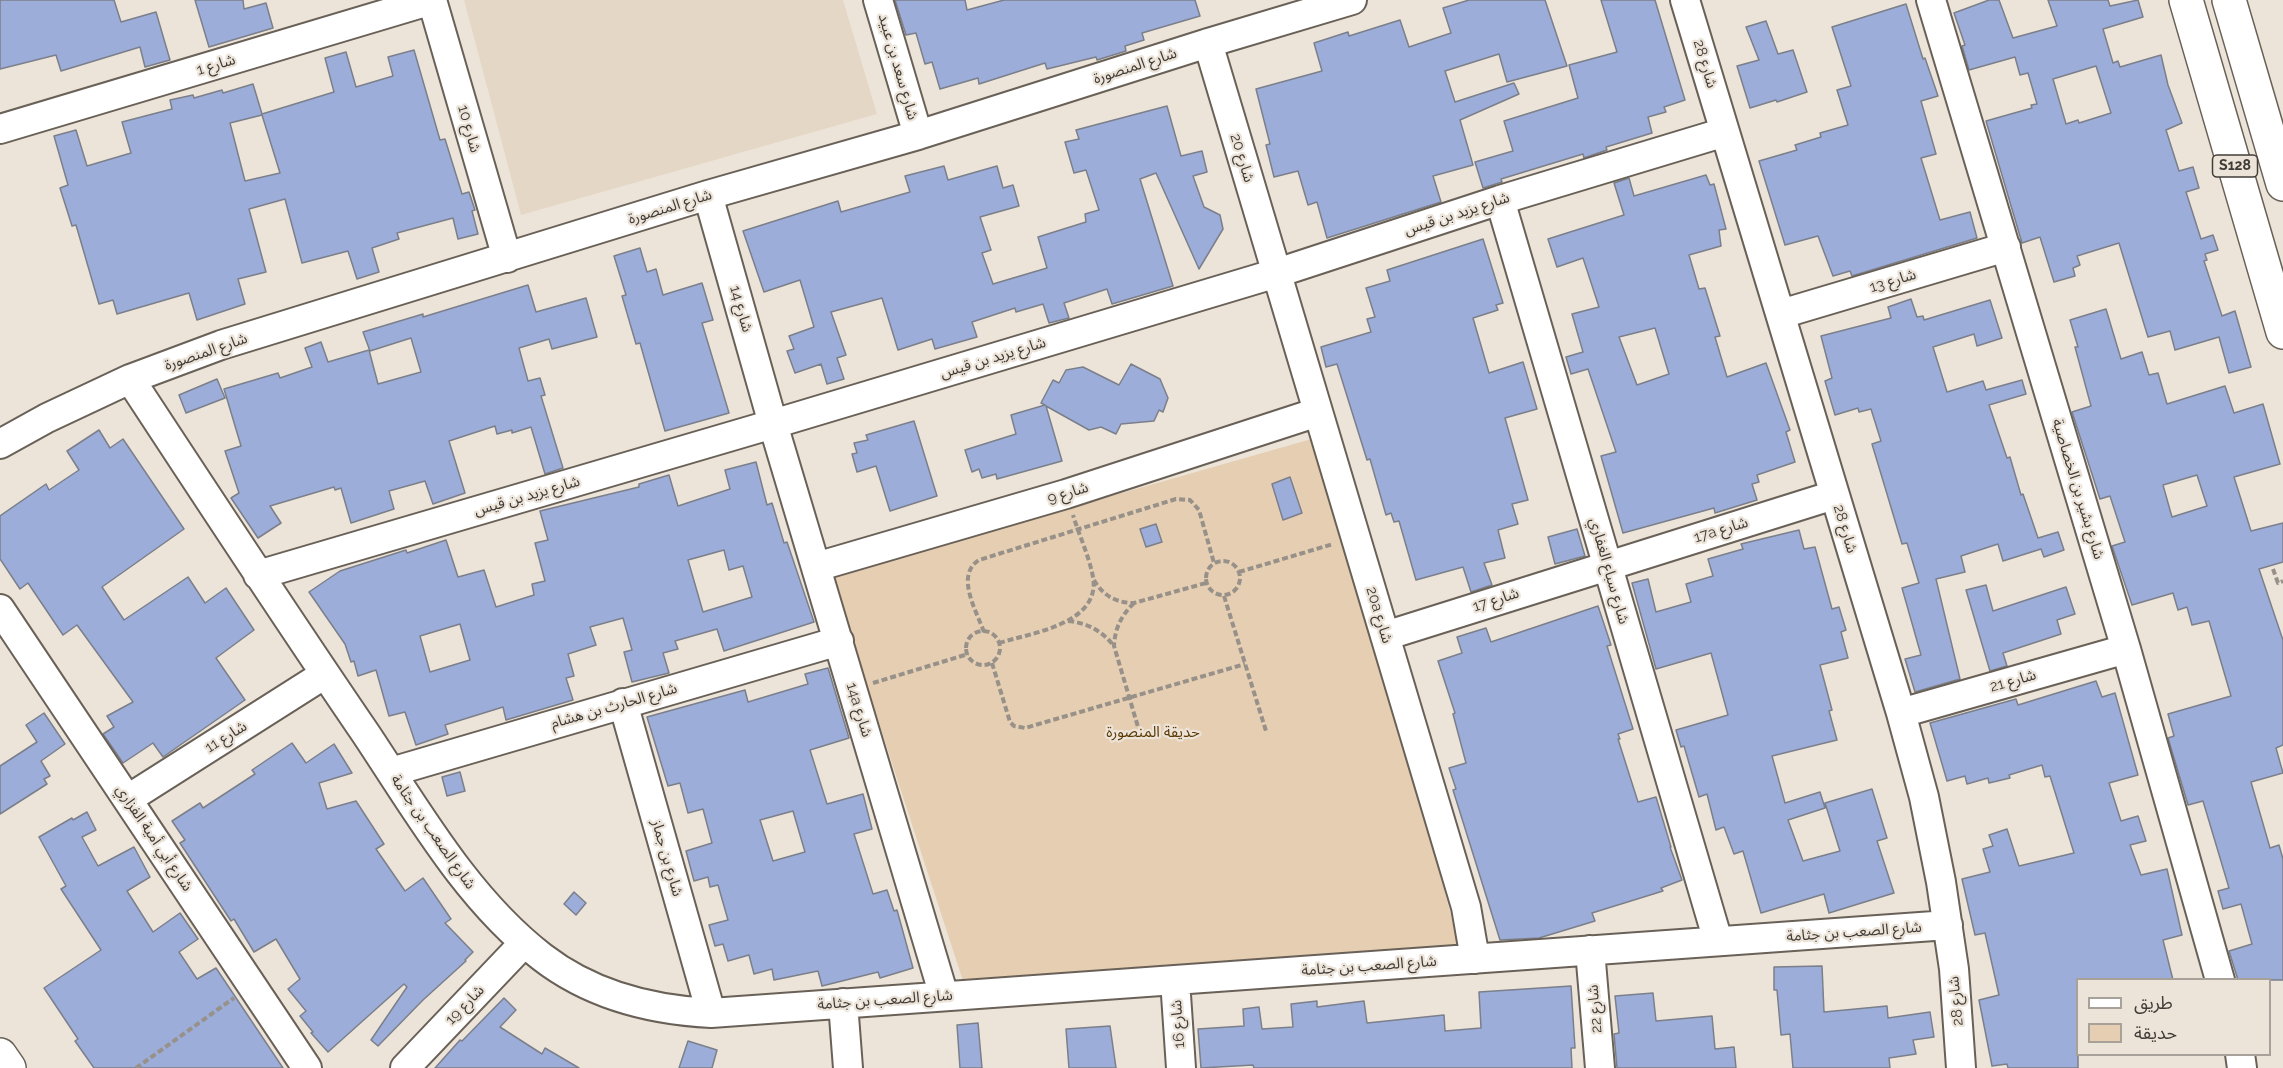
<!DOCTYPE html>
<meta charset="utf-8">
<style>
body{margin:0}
#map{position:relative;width:2283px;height:1068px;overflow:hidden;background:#ede4d9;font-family:Raleway,"Noto Sans Arabic",sans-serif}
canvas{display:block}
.legend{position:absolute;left:2076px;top:978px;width:195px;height:78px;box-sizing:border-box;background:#ede4d9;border:2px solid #a8a199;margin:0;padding:8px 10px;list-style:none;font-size:18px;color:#403c38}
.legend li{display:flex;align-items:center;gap:12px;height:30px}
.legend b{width:30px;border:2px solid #a8a199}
</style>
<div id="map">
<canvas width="2283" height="1068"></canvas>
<ul class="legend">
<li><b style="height:8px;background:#fff"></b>طريق</li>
<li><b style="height:16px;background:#e5ceb2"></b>حديقة</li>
</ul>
</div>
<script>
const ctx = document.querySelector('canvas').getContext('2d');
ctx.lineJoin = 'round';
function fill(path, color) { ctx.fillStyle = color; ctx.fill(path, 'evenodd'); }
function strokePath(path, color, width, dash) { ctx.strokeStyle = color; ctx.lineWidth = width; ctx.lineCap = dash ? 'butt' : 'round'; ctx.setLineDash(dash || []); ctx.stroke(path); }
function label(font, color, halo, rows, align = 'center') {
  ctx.font = font + ' Raleway,"Noto Sans Arabic",sans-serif'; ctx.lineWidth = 4.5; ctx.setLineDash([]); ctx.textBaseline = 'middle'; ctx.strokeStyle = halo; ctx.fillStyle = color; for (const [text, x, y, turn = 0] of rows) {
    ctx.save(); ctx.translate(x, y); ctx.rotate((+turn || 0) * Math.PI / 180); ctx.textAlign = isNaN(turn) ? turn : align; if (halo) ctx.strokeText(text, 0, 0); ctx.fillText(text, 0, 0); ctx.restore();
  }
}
fill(new Path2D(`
 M464 0H843L877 114 521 215Z`), '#e5d7c6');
fill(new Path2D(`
 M1322 436 1460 949 964 984 831 576Z`), '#e5ceb2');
const building = new Path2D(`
 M0 0H114L121 22 156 12 170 60 145 67 140 47 61 71 56 55 0 69Z
 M195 0H243L244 9 266 3 273 28 209 47Z
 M895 0H965L967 10 1004 0H1195L1200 16 1142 33 1144 40 1125 46 1126 51 1097 60 1096 57 1047 69 1045 63 979 84 978 78 940 89 932 62 925 64 916 33 906 35Z
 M1469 0H1545L1567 66 1507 82 1499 54 1445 71 1455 102 1514 83 1519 94 1460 120 1473 165 1433 176 1441 202 1327 238 1317 202 1308 205 1298 171 1274 177 1266 145 1270 144 1256 89 1322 71 1314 43 1348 32 1349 36 1400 20 1409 47 1451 33 1443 8Z
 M1601 0H1655L1685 100 1664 107 1666 112 1648 117 1652 133 1606 147 1607 150 1584 158 1583 154 1501 179 1502 182 1483 188 1475 162 1513 151 1504 121 1578 98 1569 65 1617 52Z
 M1989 0H1999L2013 38 2057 26 2048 0H2108L2110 6 2138 0 2143 17 2103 29 2113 63 2118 61 2120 67 2161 55 2168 85 2182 123 2166 130 2179 171 2193 167 2199 188 2186 192 2201 239 2213 235 2218 250 2205 254 2207 260 2204 261 2222 316 2235 311 2251 367 2229 373 2219 337 2175 350 2170 331 2148 337 2119 243 2077 256 2080 265 2073 268 2075 276 2054 282 2040 237 2022 243 1986 121 2032 108 2031 105 2037 104 2028 73 2020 75 2015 57 1969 70 1962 46 1965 45 1954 13ZM2096 66 2111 113 2079 123 2078 120 2066 124 2053 79Z
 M1906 4 1923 59 1925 58 1938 96 1921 101 1936 154 1921 158 1940 220 1970 212 1977 238 1852 276 1850 271 1833 276 1818 236 1785 245 1759 161 1797 150 1795 145 1821 137 1820 133 1848 125 1837 90 1851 86 1832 27Z
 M1766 21 1778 54 1793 50 1807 92 1777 102 1776 100 1750 108 1737 66 1759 60 1746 27Z
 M414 50 440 140 445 139 462 194 469 192 475 210 472 211 478 234 458 239 453 218 397 233 399 239 372 248 379 272 357 279 348 251 302 263 285 199 249 209 266 272 238 279 245 304 197 320 189 293 117 314 113 300 99 304 76 225 72 226 60 188 68 185 54 136 76 130 87 166 131 153 122 122 172 109 170 100 193 95 194 98 222 90 223 93 253 84 262 114 334 92 325 58 346 52 356 87 393 76 388 57ZM262 115 280 173 245 181 230 123Z
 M1167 106 1181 156 1202 151 1207 172 1193 176 1204 207 1220 215 1223 229 1199 269 1156 173 1140 179 1173 286 1112 304 1107 289 1064 303 1069 318 1049 323 1043 304 1016 312 1015 308 972 322 977 337 935 349 932 339 898 350 882 298 831 312 846 355 837 358 844 379 827 384 821 364 795 373 787 351 794 349 789 336 814 327 800 280 764 292 743 231 838 201 841 212 910 192 905 176 944 166 948 180 997 166 1003 188 1013 185 1019 206 980 217 991 250 982 253 993 284 1047 268 1038 237 1086 222 1085 214 1099 210 1086 170 1074 173 1065 142 1079 139 1076 130Z
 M1706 175 1710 185 1714 184 1726 229 1719 230 1721 246 1689 255 1699 289 1705 288 1720 336 1715 337 1727 377 1766 363 1790 430 1786 432 1795 462 1757 475 1759 482 1752 484 1757 500 1715 513 1714 508 1623 533 1601 456 1616 452 1588 369 1571 374 1566 357 1583 352 1572 314 1599 307 1583 258 1557 267 1548 239 1624 215 1614 183 1629 178 1634 196ZM1655 328 1669 374 1637 385 1619 337Z
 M1483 239 1503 303 1496 305 1498 310 1473 318 1489 373 1523 362 1537 409 1505 418 1528 500 1512 504 1518 524 1498 530 1505 558 1484 563 1492 585 1471 592 1463 567 1416 580 1399 521 1394 522 1391 513 1386 515 1370 459 1367 460 1337 364 1326 367 1321 347 1371 332 1367 319 1375 317 1366 288 1390 281 1387 270Z
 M640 248 647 272 656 269 663 295 702 283 713 320 702 323 729 413 665 431 640 343 636 344 622 296 626 295 614 256Z
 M528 285 536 312 586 298 597 337 552 349 549 339 519 348 528 381 540 378 545 395 541 396 563 468 545 474 531 427 512 433V430L497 434 495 426 449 441 465 493 433 504 425 481 389 491 394 509 351 523 341 488 335 490 334 487 270 506 281 523 258 538 231 498 239 493 225 451 241 446 224 389 278 373 280 378 312 367 305 348 321 342 328 362 369 350 378 384 421 372 411 338 370 351 363 332 423 314V317Z
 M1911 299 1917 317 1923 316 1924 320 1990 300 2002 338 1977 346 1974 334 1933 347 1947 392 1983 381 1986 390 2022 380 2026 394 1989 405 2007 458 2010 457 2021 495 2023 494 2038 538 2058 532 2064 550 2044 557 2041 549 2003 561 1998 544 1961 556 1965 572 1936 579 1960 679 1915 692 1905 659 1921 655 1902 588 1919 583 1907 543 1902 544 1872 444 1881 441 1871 409 1859 412 1858 408 1835 415 1825 381 1832 378 1821 336 1891 318 1888 307Z
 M2106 309 2121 359 2142 352 2149 375 2158 373 2167 404 2225 386 2234 413 2263 404 2280 464 2234 477 2251 531 2283 523V562L2259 569 2283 640V745L2276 748 2283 773 2251 782 2270 848 2279 845 2283 859V980H2238L2229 951 2252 944 2241 904 2223 909 2218 891 2229 888 2203 801 2188 805 2168 738 2174 736 2168 714 2231 696 2209 621 2192 625 2187 607 2178 610 2173 593 2132 605 2112 546 2125 542 2110 496 2100 499 2072 412 2091 406 2075 347H2078L2070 320ZM2197 475 2207 506 2172 517 2163 485Z
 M1131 364 1160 379 1168 398 1163 412 1159 410 1154 421 1121 424 1116 434 1101 427 1089 430 1046 406 1062 461 997 479 996 474 982 478 979 469 972 472 965 450 1016 434 1011 415 1045 405 1041 403 1053 380 1059 383 1066 370 1083 367 1119 385Z
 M217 379 225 398 186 413 179 395Z
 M914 421 937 496 890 511 876 466 857 472 852 454 857 453 854 443 868 440 866 435Z
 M99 430 110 448 123 439 184 529 102 587 124 620 188 577 205 603 226 588 254 630 216 658 245 700 163 757 153 743 123 763 103 734 114 727 107 716 133 702 77 625 63 635 28 583 20 589 0 559V516L46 484 49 490 79 470 67 451Z
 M756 462 767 505 772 503 784 543 787 542 814 622 724 651 717 629 675 641 678 649 663 653 669 673 632 682 624 652 632 650 623 618 590 627 596 645 568 654 574 676 566 678 573 700 506 720 503 707 445 725 448 734 416 745 405 712 389 716 376 670 358 676 354 661 351 662 345 644 309 592 340 571 406 550 407 553 446 540 458 577 484 570 496 607 534 595 532 584 545 581 535 543 548 540 540 511 639 487V484L669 475 678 506 730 489 725 470ZM724 550 729 570 743 566 752 597 703 612 688 560ZM460 624 470 660 430 672 420 636Z
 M1290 477 1302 513 1283 520 1272 484Z
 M1156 524 1162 542 1146 547 1140 529Z
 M1577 529 1585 556 1555 564 1548 537Z
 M1799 530 1804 549 1815 547 1832 609 1839 607 1846 630 1841 632 1848 658 1820 665 1832 710 1829 711 1837 740 1772 756 1785 803 1820 792 1825 808 1788 820 1803 861 1840 851 1825 803 1872 789 1887 838 1877 841 1894 893 1829 913 1824 894 1761 913 1743 851 1734 854 1724 827 1716 830 1707 794 1699 797 1684 746 1681 747 1676 730 1728 715 1711 653 1656 669 1632 583 1648 579 1656 612 1691 602 1686 584 1713 576 1708 559 1743 549 1741 544Z
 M1986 585 1993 611 2066 587 2075 614 2057 620 2061 634 2003 653 2007 666 1990 671 1966 590Z
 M1598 606 1611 645 1607 646 1633 729 1618 734 1620 739H1618L1638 802 1656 797 1671 847H1670L1682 880 1661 888 1663 891 1592 913 1595 921 1539 938 1500 940 1453 790 1456 789 1449 768 1466 763 1453 714 1455 713 1438 661 1462 653 1457 637 1486 628 1491 642Z
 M828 668 849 738 810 750 827 804 863 794 872 829 854 834 873 894 887 890 894 911 897 910 913 968 880 978 878 972 822 986 818 971 774 980 772 969 754 974 749 955 728 961 723 944 715 946 709 925 728 920 718 885 710 887 708 877 694 881 686 851 712 843 703 809 688 813 680 783 668 786 647 717 745 690 748 702 808 684 805 674ZM793 811 805 852 773 861 760 820Z
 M2096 681 2102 697 2115 693 2138 775 2109 783 2121 821 2138 816 2146 841 2130 845 2141 875 2167 869 2182 935 2163 940 2173 980H2078V1068H2008L2007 1064 1992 1066 1979 1000 1999 995 1985 933 1975 935 1962 879 1990 872 1983 849 1993 846 1989 835 2007 829 2019 866 2074 853 2050 776 2045 777 2042 765 2009 775 2010 778 1989 783 1988 778 1967 784 1965 776 1947 781 1930 723 2016 699 2018 705Z
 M44 713 65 744 41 761 50 776 44 779 47 784 0 814V766L37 742 26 725Z
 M292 743 306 763 334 744 352 773 319 783 327 809 356 801 384 844 376 849 405 891 423 878 451 919 445 923 473 952 465 960 466 961 423 1000 378 1046 371 1040 407 987 404 984 328 1052 311 1033 313 1032 300 1016 306 1011 288 989 300 979 276 939 254 952 234 919 231 921 180 843 185 840 172 821 200 803 203 808 255 774 252 770Z
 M460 772 465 791 447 796 442 777Z
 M87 812 96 830 82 837 98 866 134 847 150 877 127 891 153 932 180 913 198 939 179 952 197 979 216 968 283 1068H94L75 1041 78 1039 44 988 101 950 61 889 66 886 39 837 72 818 73 820Z
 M574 892 586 903 576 915 564 904Z
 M1822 966 1824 1012 1887 1006 1888 1018 1930 1012 1934 1037 1913 1040 1916 1054 1889 1058 1890 1068H1793L1790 1034 1781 1035 1777 990H1774V967Z
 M1571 986 1575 1048H1571L1572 1068H1254L1253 1065 1201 1068 1198 1029 1244 1026 1243 1009 1259 1007 1262 1029 1293 1027 1291 1004 1317 1001V1007L1364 1001 1367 1023 1444 1015 1445 1031 1481 1028 1479 992Z
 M1653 993 1656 1021 1712 1016 1715 1049 1734 1047 1736 1068H1617L1614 1034 1619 1033 1615 996Z
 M504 998 516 1010 500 1027 542 1054 545 1048 579 1068H435L460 1040 462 1041Z
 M978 1023 982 1068H960L957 1025Z
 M1110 1026 1116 1068H1069L1066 1029Z
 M688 1041 717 1050 712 1068H679Z`);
fill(building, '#9cadda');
strokePath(building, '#7b7f8a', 1.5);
const minor = new Path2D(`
 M878 0 918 135
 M1685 0 1901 713 1924 797 1941 882 1954 969 1961 1068
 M1931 0 2126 649 2220 980
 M1208 43 1466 907 1475 959
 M0 129 432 0 507 258
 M708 195 773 424 944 996
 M1500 200 1718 941
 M1781 314 2006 247
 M130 379C208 498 286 617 366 734 418 812 467 899 542 957 591 995 651 1010 711 1013L1948 925
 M0 444 47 418 130 379 221 345 708 195 918 135 1208 43 1352 0
 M816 567 1066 494 1318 412
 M258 575 773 424 1277 273 1500 200 1725 132
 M0 609 307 1068
 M1385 636 1834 495
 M623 703 711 1013
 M1901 713 2126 649
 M391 772 839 641
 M128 799 325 674
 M1590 950 1600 1068
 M1175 980 1181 1068
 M843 1003 848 1068
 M2240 1054 2242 1068
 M405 1068 524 943`);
const major = new Path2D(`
 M2186 0 2283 332
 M2229 0 2283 184
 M0 1055 9 1068`);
strokePath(minor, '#696157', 32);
strokePath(major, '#696157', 36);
strokePath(new Path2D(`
 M1206 578a17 17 0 1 1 34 0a17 17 0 1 1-34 0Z
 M2273 569 2278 583 2283 581
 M1239 572 1333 544
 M1094 580C1103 596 1117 603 1134 603L1206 583
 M1224 596 1266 731
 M1134 603C1121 616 1115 628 1114 646L1138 727
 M1068 621C1088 623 1102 631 1114 646
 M966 648a17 17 0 1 1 34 0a17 17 0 1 1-34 0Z
 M984 632C976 610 955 575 979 560L1176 499 1190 500 1199 510 1214 563
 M999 643C1031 633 1101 624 1093 577 1089 556 1079 535 1073 515
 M992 663 1010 722 1014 726 1025 728 1245 664
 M873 683 968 654
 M136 1068 234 998`), '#979189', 4, [6, 3]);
strokePath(minor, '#fff', 28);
strokePath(major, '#fff', 33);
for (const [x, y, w] of [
 [2235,166,45]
]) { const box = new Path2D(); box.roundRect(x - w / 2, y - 11, w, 22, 4.5); ctx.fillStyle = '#ede4d9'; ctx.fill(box); strokePath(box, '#403c38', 1.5); }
label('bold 14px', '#403c38', null, [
 ["S128",2235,166]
]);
label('15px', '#403c38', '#ede4d9', [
 ["شارع 28",1705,64,73],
 ["شارع 1",216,65,-17],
 ["شارع المنصورة",1135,66,-18],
 ["شارع سعد بن عبيد",898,67,74],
 ["شارع 10",469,129,74],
 ["شارع 20",1242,158,73],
 ["شارع المنصورة",670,207,-17],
 ["شارع يزيد بن قيس",1457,214,-18],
 ["شارع 13",1893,281,-17],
 ["شارع 14",741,309,74],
 ["شارع المنصورة",206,352,-19],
 ["شارع يزيد بن قيس",993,358,-17],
 ["شارع بشير بن الخصاصية",2078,489,73],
 ["شارع 9",1068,493,-17],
 ["شارع يزيد بن قيس",527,496,-16],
 ["شارع 28",1845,529,73],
 ["17a شارع",1721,530,-17],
 ["شارع سباع الغفاري",1609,571,74],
 ["شارع 17",1496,600,-18],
 ["20a شارع",1379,615,73],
 ["شارع 21",2013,681,-16],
 ["شارع الحارث بن هشام",614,706,-16],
 ["14a شارع",859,710,73],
 ["شارع 11",226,737,-32],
 ["شارع الصعب بن جثامة",433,832,55],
 ["شارع أبي أمية الفزاري",154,838,56],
 ["شارع بن جماز",667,858,74],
 ["شارع الصعب بن جثامة",1854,932,-4],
 ["شارع الصعب بن جثامة",1369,966,-4],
 ["شارع الصعب بن جثامة",885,1000,-4],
 ["شارع 28",1956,1001,-95],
 ["شارع 19",465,1005,-46],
 ["شارع 22",1595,1009,-95],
 ["شارع 16",1178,1024,-94]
]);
label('15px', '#5b3a04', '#ede4d9', [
 ["حديقة المنصورة",1153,732]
]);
</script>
